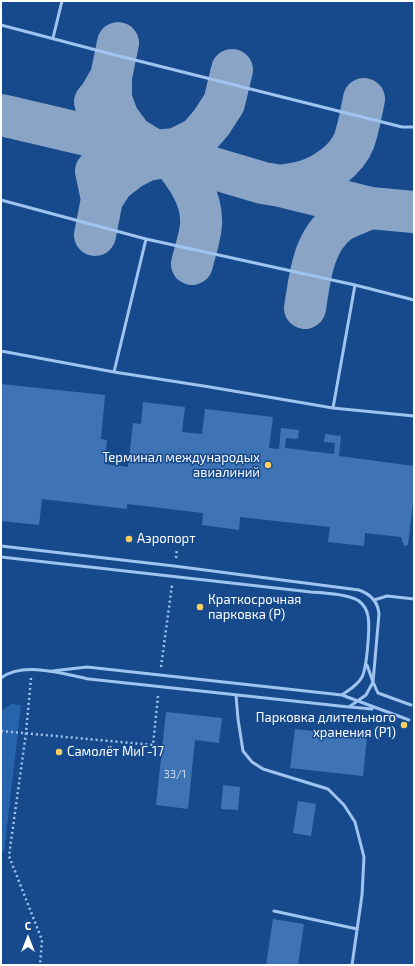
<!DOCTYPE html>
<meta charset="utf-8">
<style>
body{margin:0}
#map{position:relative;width:415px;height:966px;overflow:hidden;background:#164a8d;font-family:"Exo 2",sans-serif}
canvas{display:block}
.frame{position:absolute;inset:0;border:2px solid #fff;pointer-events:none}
.north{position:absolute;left:8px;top:918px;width:40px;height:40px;-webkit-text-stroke:3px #164a8d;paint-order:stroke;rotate:0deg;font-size:11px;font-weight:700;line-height:16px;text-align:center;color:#fff}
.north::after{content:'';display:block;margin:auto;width:14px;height:18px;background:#fff;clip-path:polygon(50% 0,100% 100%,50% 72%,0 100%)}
</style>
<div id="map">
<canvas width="415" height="966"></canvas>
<div class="frame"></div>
<div class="north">С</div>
</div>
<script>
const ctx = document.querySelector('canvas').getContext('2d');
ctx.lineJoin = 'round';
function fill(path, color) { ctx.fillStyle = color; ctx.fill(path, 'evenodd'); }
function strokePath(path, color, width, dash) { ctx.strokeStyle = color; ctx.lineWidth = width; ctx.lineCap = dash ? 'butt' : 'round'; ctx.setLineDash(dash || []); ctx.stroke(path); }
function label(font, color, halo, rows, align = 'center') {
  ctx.font = font + ' "Exo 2",sans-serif'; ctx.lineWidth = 3; ctx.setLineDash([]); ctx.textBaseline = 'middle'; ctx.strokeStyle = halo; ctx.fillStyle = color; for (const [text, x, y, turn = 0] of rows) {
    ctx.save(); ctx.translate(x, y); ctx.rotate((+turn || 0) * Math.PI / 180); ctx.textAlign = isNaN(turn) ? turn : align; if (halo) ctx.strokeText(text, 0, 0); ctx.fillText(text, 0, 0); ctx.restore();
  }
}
fill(new Path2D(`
 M11 704 21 705 4 852 1 851V711Z`), '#2864ac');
strokePath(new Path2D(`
 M111 77V99L118 118 132 137 155 151 176 149 198 138 211 123 224 103 232 70
 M95 102 100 96 111 77 118 43
 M1 115 155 151 263 183 281 186 370 208 414 212
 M281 186C288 184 295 184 302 182 322 177 346 161 354 141 359 127 361 113 364 99
 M102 199 113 182 131 168 147 160 170 156C186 176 203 198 201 225 200 238 195 251 192 264
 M95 235 102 199 96 171
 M305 308C310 278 312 243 339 222 348 216 360 213 370 208`), '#8aa4c6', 42);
fill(new Path2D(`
 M1 384 105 395 101 439 107 440 105 464 128 467 133 423 141 424 143 402 185 407 182 432 202 434 205 409 273 417 269 448 279 449 281 428 299 430 298 439 286 438 285 448 334 454 335 443 324 442 325 434 341 436 339 456 414 466V495L408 545 404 546 401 537 365 533 364 546 328 542 330 527 240 517 239 530 202 525 203 513 127 504V509L42 499 39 525 1 521Z
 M166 712 222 718 219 743 195 740 188 809 156 805Z
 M295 729 367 737 363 776 290 768Z
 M223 785 240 787 238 810 221 809Z
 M298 801 316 804 311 836 293 833Z
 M273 919 304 924 298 965H266Z`), '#3e74b6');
strokePath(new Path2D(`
 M176 558 177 549
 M161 667 172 585
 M31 678 26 733 9 856 42 940 40 965
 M1 731 153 745 158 696`), '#a0c4f0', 2.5, [2, 3]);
strokePath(new Path2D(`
 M1 25 115 55 402 127H414
 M53 38 62 1
 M1 200 146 239
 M1 351 114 372 210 387 333 408 414 416
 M114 372 146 239 355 285 414 300
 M333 408 355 285
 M1 546 174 566 359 590C370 594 378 601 379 614L373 682 366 695 349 707 89 679C64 674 23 661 1 678
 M1 557 311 592C324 593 349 594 359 601 364 605 367 610 368 616 370 626 367 668 362 677 358 685 349 690 342 695L87 667 52 671
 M374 600 387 596 414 599
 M367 665 373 682 378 693 411 705
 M236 695 238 719 243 751 252 762 263 769 328 789 344 805 355 822 364 857 362 895 352 965
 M342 695 409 720
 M350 707 372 709
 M274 911 357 929`), '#a0c4f0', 3);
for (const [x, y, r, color] of [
 [268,465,4,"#ffd05f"],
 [129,539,4,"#ffd05f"],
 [200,607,4,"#ffd05f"],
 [404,725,4,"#ffd05f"],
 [59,752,4,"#ffd05f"]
]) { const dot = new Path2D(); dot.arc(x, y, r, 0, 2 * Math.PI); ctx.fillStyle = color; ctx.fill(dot); strokePath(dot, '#164a8d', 1.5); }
label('11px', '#cfdced', null, [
 ["33/1",175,774]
]);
label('13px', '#fff', '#164a8d', [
 ["Терминал международых",260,458,"right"],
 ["авиалиний",260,473,"right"],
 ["Аэропорт",137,539],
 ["Краткосрочная",208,600],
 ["парковка (P)",208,615],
 ["Парковка длительного",396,718,"right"],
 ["хранения (P1)",396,733,"right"],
 ["Самолёт МиГ-17",67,752]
], 'left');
</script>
